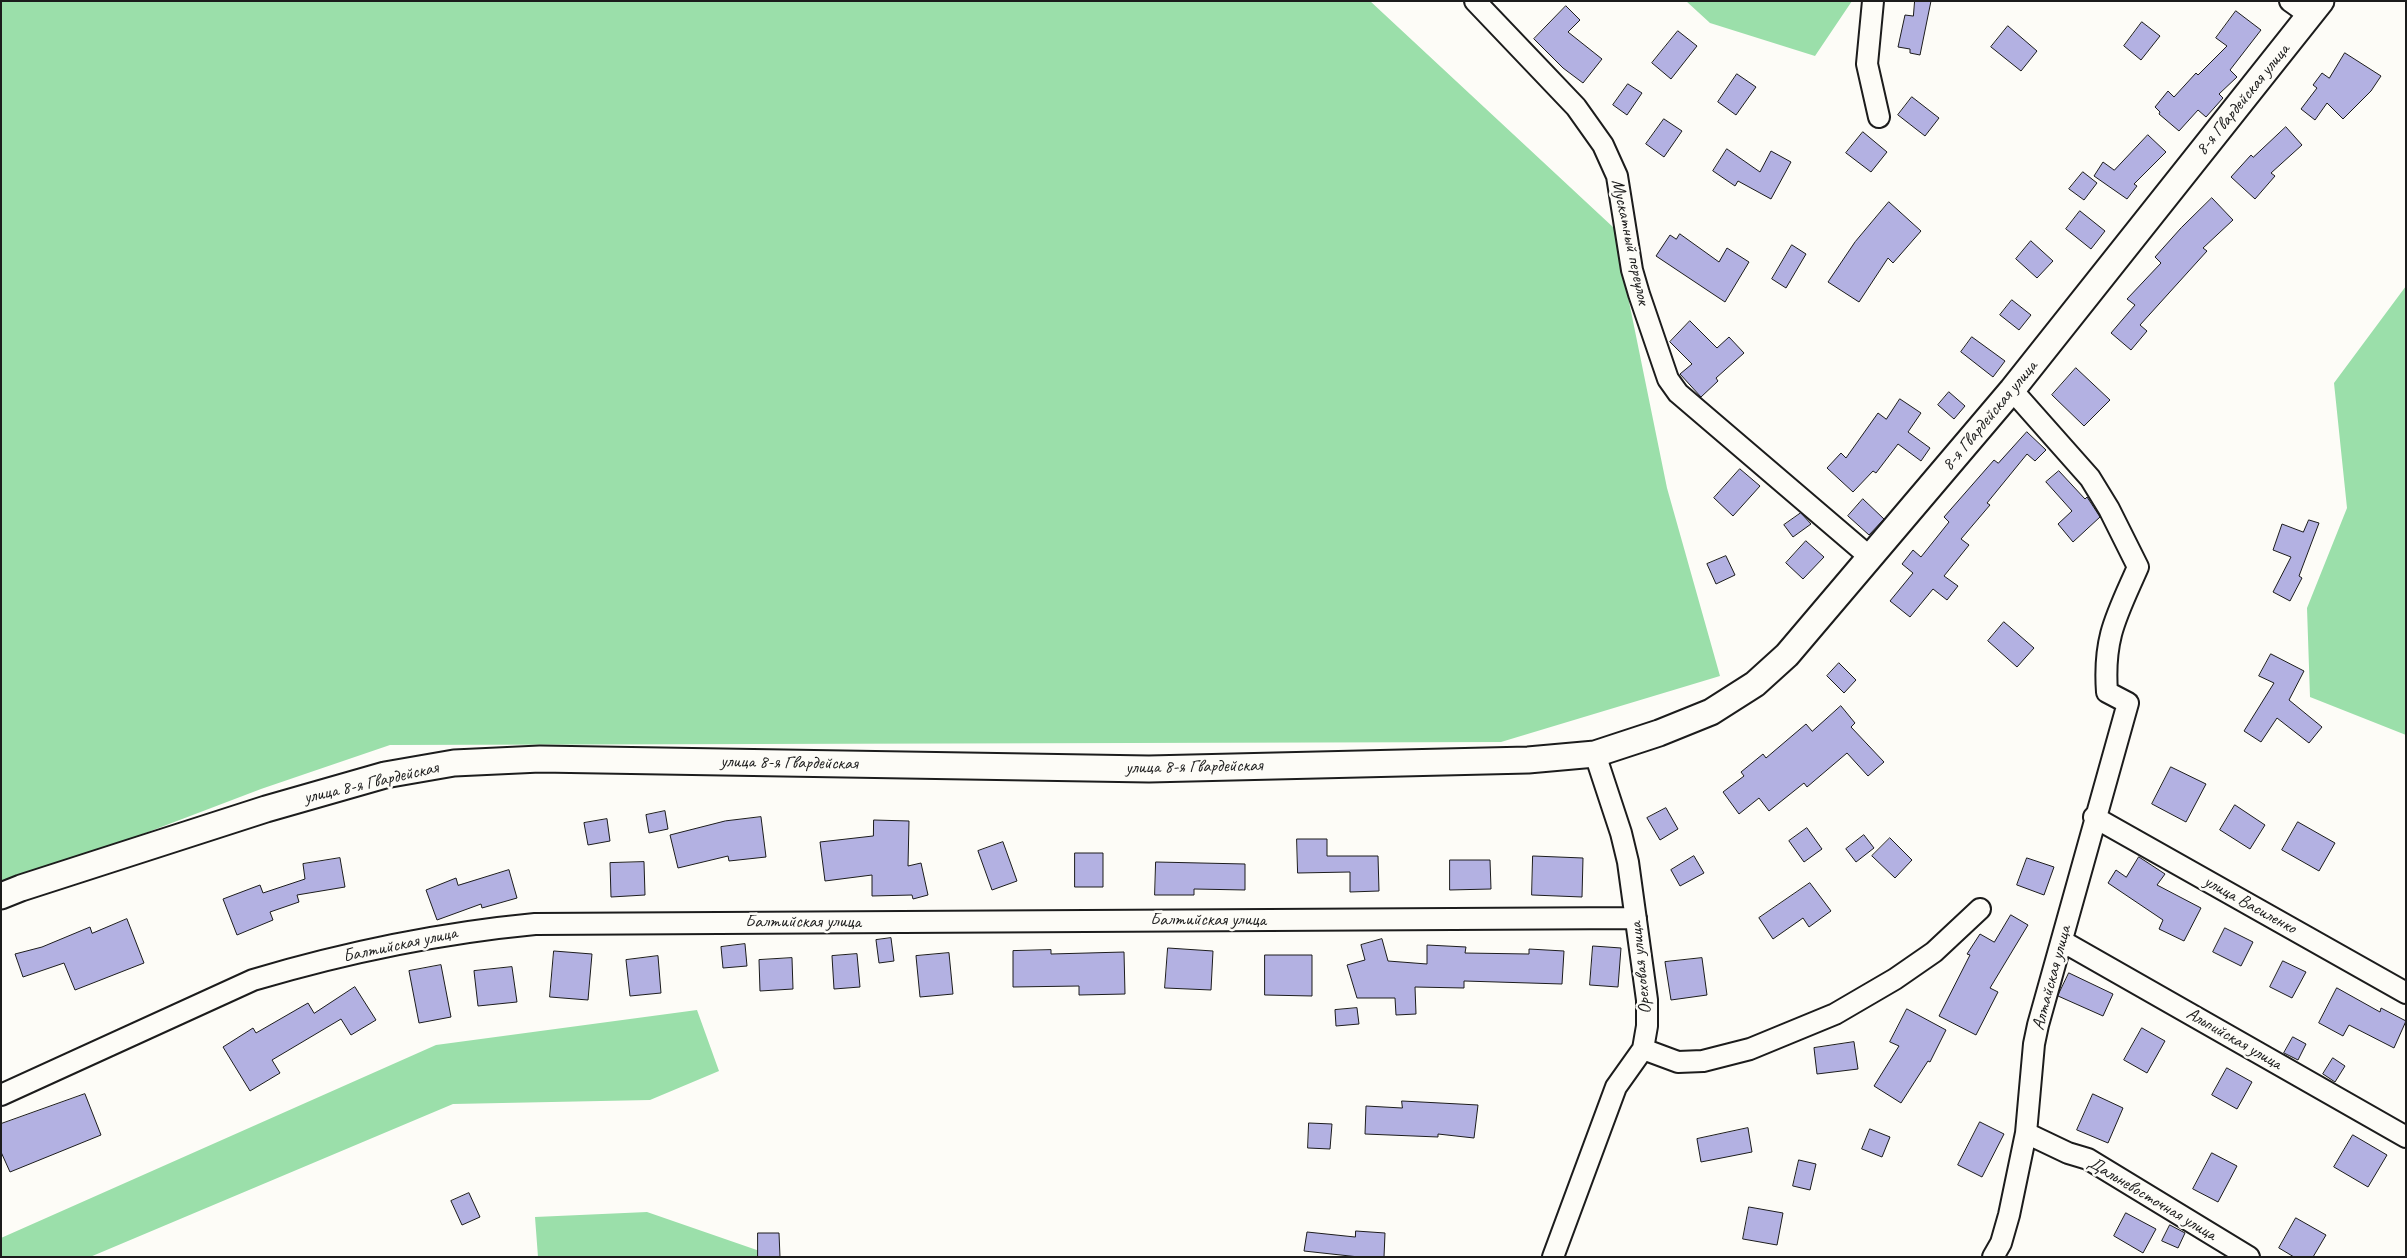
<!DOCTYPE html>
<meta charset="utf-8">
<style>
body{margin:0}
#map{position:relative;width:2407px;height:1258px;overflow:hidden;background:#fdfcf7;font-family:Caveat,sans-serif}
canvas{display:block}
.frame{position:absolute;inset:0;border:2px solid #1c1c1c;pointer-events:none}
</style>
<div id="map">
<canvas width="2407" height="1258"></canvas>
<div class="frame"></div>
</div>
<script>
const ctx = document.querySelector('canvas').getContext('2d');
ctx.lineJoin = 'round';
function fill(path, color) { ctx.fillStyle = color; ctx.fill(path, 'evenodd'); }
function strokePath(path, color, width, dash) { ctx.strokeStyle = color; ctx.lineWidth = width; ctx.lineCap = dash ? 'butt' : 'round'; ctx.setLineDash(dash || []); ctx.stroke(path); }
function label(font, color, halo, rows, align = 'center') {
  ctx.font = font + ' Caveat,sans-serif'; ctx.lineWidth = 5; ctx.setLineDash([]); ctx.textBaseline = 'middle'; ctx.strokeStyle = halo; ctx.fillStyle = color; for (const [text, x, y, turn = 0] of rows) {
    ctx.save(); ctx.translate(x, y); ctx.rotate((+turn || 0) * Math.PI / 180); ctx.textAlign = isNaN(turn) ? turn : align; if (halo) ctx.strokeText(text, 0, 0); ctx.fillText(text, 0, 0); ctx.restore();
  }
}
fill(new Path2D(`
 M1 1H1370L1614 228 1667 488 1720 676 1501 742 390 745 261 789 1 888Z
 M1686 1H1852L1815 56 1710 23Z
 M2406 286V735L2310 697 2307 608 2347 508 2334 383Z
 M697 1010 719 1071 650 1100 453 1104 90 1257H1V1238L436 1045Z
 M647 1212 777 1257H538L535 1217Z`), '#9bdfaa');
const building = new Path2D(`
 M1915 1H1931L1920 55 1910 53V49L1898 47 1905 15 1913 16Z
 M1566 6 1580 20 1568 32 1602 59 1583 83 1563 68 1534 39Z
 M2236 11 2261 30 2230 70 2237 77 2219 94 2223 98 2206 117 2198 110 2179 131 2159 114 2160 112 2155 107 2168 91 2174 97 2196 73 2198 75 2227 46 2216 38Z
 M2142 22 2160 36 2141 60 2124 46Z
 M2008 26 2037 51 2021 71 1991 47Z
 M1678 31 1697 46 1671 79 1652 63Z
 M2345 53 2381 76 2371 91 2343 119 2327 103 2315 120 2301 109 2317 88 2313 85 2322 73 2329 78Z
 M1737 74 1756 87 1736 115 1718 102Z
 M1628 84 1642 93 1627 115 1613 105Z
 M1912 97 1939 118 1925 136 1898 115Z
 M1664 119 1682 131 1664 157 1646 144Z
 M2286 127 2302 145 2271 173 2275 176 2255 199 2231 177 2251 155 2253 157Z
 M1863 132 1887 152 1871 172 1846 153Z
 M2148 135 2166 152 2134 184 2137 186 2127 199 2094 176 2103 162 2114 170Z
 M1727 149 1760 172 1771 151 1791 162 1771 199 1738 181 1735 186 1713 171Z
 M2083 172 2097 183 2084 200 2069 189Z
 M2212 198 2233 220 2203 248 2207 251 2140 325 2147 331 2131 350 2111 333 2135 305 2127 299 2161 263 2155 257 2181 228Z
 M1889 202 1921 231 1893 263 1888 258 1859 302 1828 282 1855 242Z
 M2080 211 2105 231 2091 249 2066 229Z
 M1680 234 1719 262 1727 248 1749 262 1725 302 1656 256 1670 235 1676 239Z
 M2031 241 2053 261 2037 278 2016 259Z
 M1792 245 1806 254 1786 288 1772 279Z
 M2012 300 2031 315 2019 330 2000 315Z
 M1690 321 1717 348 1729 337 1744 353 1716 378 1718 381 1701 397 1680 374 1692 364 1670 342Z
 M1972 337 2005 361 1993 377 1961 352Z
 M2076 368 2110 400 2084 426 2052 395Z
 M1949 392 1965 406 1954 419 1938 405Z
 M1900 399 1921 413 1908 432 1930 448 1921 461 1898 444 1876 473 1873 471 1853 492 1827 468 1841 453 1846 458 1878 413 1886 419Z
 M2027 432 2046 450 2035 461 2027 454 1987 503 1990 505 1961 539 1969 545 1944 576 1958 586 1947 600 1933 589 1910 617 1890 601 1913 573 1902 564 1913 550 1921 557 1949 522 1944 517 1994 460 1998 463Z
 M1740 469 1760 486 1733 516 1714 498Z
 M2059 471 2085 499 2087 497 2091 503 2100 517 2073 542 2058 524 2072 511 2046 482Z
 M1863 499 1884 519 1869 535 1848 516Z
 M1801 513 1811 524 1793 537 1784 525Z
 M2309 520 2319 523 2299 576 2302 578 2290 601 2273 592 2291 557 2273 550 2282 524 2303 532Z
 M1806 541 1824 557 1803 579 1786 563Z
 M1726 556 1735 575 1716 584 1707 564Z
 M2004 622 2034 648 2017 667 1988 641Z
 M2271 654 2304 671 2289 700 2322 727 2309 743 2277 718 2261 742 2244 731 2274 683 2259 676Z
 M1839 663 1856 680 1844 693 1827 676Z
 M1841 706 1855 723 1851 727 1884 762 1868 776 1847 753 1807 787 1804 783 1769 811 1759 798 1739 814 1723 792 1744 776 1741 772 1763 754 1766 758 1806 724 1812 731Z
 M2171 767 2206 784 2186 822 2152 804Z
 M2235 805 2265 825 2250 849 2220 830Z
 M1666 808 1678 829 1660 840 1647 818Z
 M665 811 668 829 649 833 646 815Z
 M761 817 766 857 729 861 728 856 678 868 670 835 725 821Z
 M607 819 610 841 588 845 584 823Z
 M874 820 909 821 908 866 921 863 928 895 913 899 912 895 872 896V875L825 881 820 842 873 836Z
 M2298 822 2335 843 2319 871 2282 850Z
 M1807 828 1822 849 1804 862 1789 841Z
 M1864 835 1874 848 1856 862 1846 849Z
 M1890 838 1912 860 1895 878 1872 856Z
 M1297 839H1327V856H1378L1379 891 1350 892V872L1298 873Z
 M1003 842 1017 881 992 890 978 851Z
 M1075 853H1103V887H1075Z
 M1533 856 1583 858 1582 897 1532 895Z
 M1694 856 1704 873 1680 886 1671 870Z
 M2139 857 2165 874 2157 885 2201 908 2184 941 2159 929 2163 920 2108 883 2116 870 2126 877Z
 M340 858 345 887 297 895 299 902 270 912 273 920 237 935 223 899 260 885 263 893 305 879 303 864Z
 M2027 858 2054 867 2044 895 2017 885Z
 M1450 860H1490L1491 889 1450 890Z
 M644 862 645 895 611 897 610 863Z
 M1156 862 1245 864V890L1194 889V895H1155Z
 M509 870 517 898 482 908 481 904 437 920 426 890 456 878 458 885Z
 M1810 883 1831 911 1809 927 1803 918 1773 939 1759 918Z
 M2011 915 2028 925 1990 988 1998 992 1976 1035 1939 1016 1970 955 1967 954 1980 934 1994 942Z
 M127 919 144 963 75 990 64 963 23 977 15 954 42 947 90 927 92 933Z
 M2225 928 2253 942 2241 966 2213 952Z
 M891 938 894 961 879 963 876 940Z
 M1382 939 1388 961 1427 964V945L1466 947 1465 953 1529 954V949L1564 951 1562 984 1464 981V988L1415 987 1416 1014 1396 1015 1395 998H1357L1347 965 1365 960 1361 945Z
 M745 944 747 966 723 968 721 947Z
 M1593 946 1621 948 1618 987 1590 985Z
 M1168 948 1213 951 1211 990 1165 988Z
 M1051 950V954L1124 952 1125 994 1079 995V986L1013 987V951Z
 M554 951 592 954 588 1000 550 997Z
 M949 953 953 994 920 997 916 956Z
 M857 954 860 987 834 989 832 956Z
 M1265 955H1312V996L1265 995Z
 M658 956 661 993 630 996 626 960Z
 M792 958 793 989 760 991 759 960Z
 M1702 958 1707 995 1671 1000 1665 962Z
 M2283 961 2306 972 2292 998 2270 987Z
 M441 965 451 1017 419 1023 409 971Z
 M512 967 517 1002 478 1006 474 971Z
 M2069 973 2113 994 2103 1016 2058 996Z
 M355 987 376 1020 351 1035 341 1019 272 1060 280 1073 250 1091 223 1047 253 1028 256 1033 308 1003 314 1013Z
 M2337 988 2380 1012 2381 1008 2406 1021 2394 1048 2349 1025 2343 1036 2319 1023Z
 M1357 1008 1359 1024 1336 1026 1335 1010Z
 M1907 1009 1946 1030 1930 1062 1928 1061 1901 1103 1874 1086 1899 1046 1890 1042Z
 M2142 1028 2165 1041 2147 1073 2124 1060Z
 M2293 1037 2306 1044 2298 1060 2284 1053Z
 M1854 1042 1858 1069 1817 1074 1814 1048Z
 M2333 1058 2345 1066 2335 1082 2323 1074Z
 M2227 1068 2252 1082 2237 1109 2212 1095Z
 M85 1094 101 1135 10 1172 1 1152V1124Z
 M2093 1094 2123 1108 2108 1143 2077 1130Z
 M1402 1101 1478 1105 1474 1138 1438 1134V1137L1365 1134 1366 1106 1402 1108Z
 M1980 1122 2004 1134 1982 1177 1958 1165Z
 M1309 1123 1332 1124 1330 1149 1308 1148Z
 M1748 1128 1752 1152 1701 1162 1697 1139Z
 M1870 1129 1890 1137 1882 1157 1862 1149Z
 M2353 1135 2387 1155 2368 1187 2334 1167Z
 M2212 1153 2237 1166 2218 1202 2193 1189Z
 M1799 1160 1816 1164 1810 1190 1793 1186Z
 M469 1193 480 1217 462 1225 451 1201Z
 M1749 1207 1783 1213 1777 1245 1743 1239Z
 M2126 1213 2156 1229 2143 1253 2114 1236Z
 M2296 1218 2326 1235 2313 1257H2294L2279 1248Z
 M2170 1225 2185 1233 2178 1248 2162 1241Z
 M1356 1231 1385 1233 1384 1257H1359L1304 1251 1307 1232 1355 1237Z
 M758 1233H779L780 1257H758Z`);
fill(building, '#b3b1e2');
strokePath(building, '#1c1c1c', 1);
const minor = new Path2D(`
 M1475 1 1576 107 1603 145 1617 176 1632 270 1639 294 1668 379 1678 393 1871 558
 M1873 1 1867 64 1879 117
 M2290 1 2311 16
 M2094 817 2406 993
 M2062 941 2406 1137
 M1643 1049 1678 1062 1703 1061 1750 1049 1835 1014 1895 979 1934 952 1980 909
 M1 1095 253 980C344 953 440 933 535 924L1636 918
 M2026 1133 2068 1153 2088 1159 2249 1257
 M1553 1257 1616 1087 1643 1049 1647 1026V1000L1628 862 1621 833 1595 754
 M1993 1257 2001 1243 2009 1215 2026 1133 2034 1044 2038 1025 2128 703 2107 692C2103 637 2117 615 2138 567L2109 509 2090 478 2012 390`);
const tertiary = new Path2D(`
 M1 896 21 888 266 809 385 775 454 763 540 759 1149 769 1528 760 1595 754 1659 733 1711 712 1755 684 1787 655 2012 390 2321 1`);
strokePath(minor, '#1c1c1c', 24);
strokePath(tertiary, '#1c1c1c', 29);
strokePath(minor, '#fdfcf7', 20);
strokePath(tertiary, '#fdfcf7', 25);
label('18px', '#1c1c1c', '#fdfcf7', [
 ["8-я Гвардейская улица",2243,100,-51],
 ["Мускатный переулок",1630,242,78],
 ["8-я Гвардейская улица",1990,416,-50],
 ["улица 8-я Гвардейская",789,763,1],
 ["улица 8-я Гвардейская",1194,767,-1],
 ["улица 8-я Гвардейская",371,783,-13],
 ["улица Василенко",2250,905,29],
 ["Балтийская улица",1208,920],
 ["Балтийская улица",803,922],
 ["Балтийская улица",400,945,-12],
 ["Ореховая улица",1641,968,-96],
 ["Алтайская улица",2052,978,-75],
 ["Альпийская улица",2234,1039,30],
 ["Дальневосточная улица",2152,1199,31]
]);
</script>
